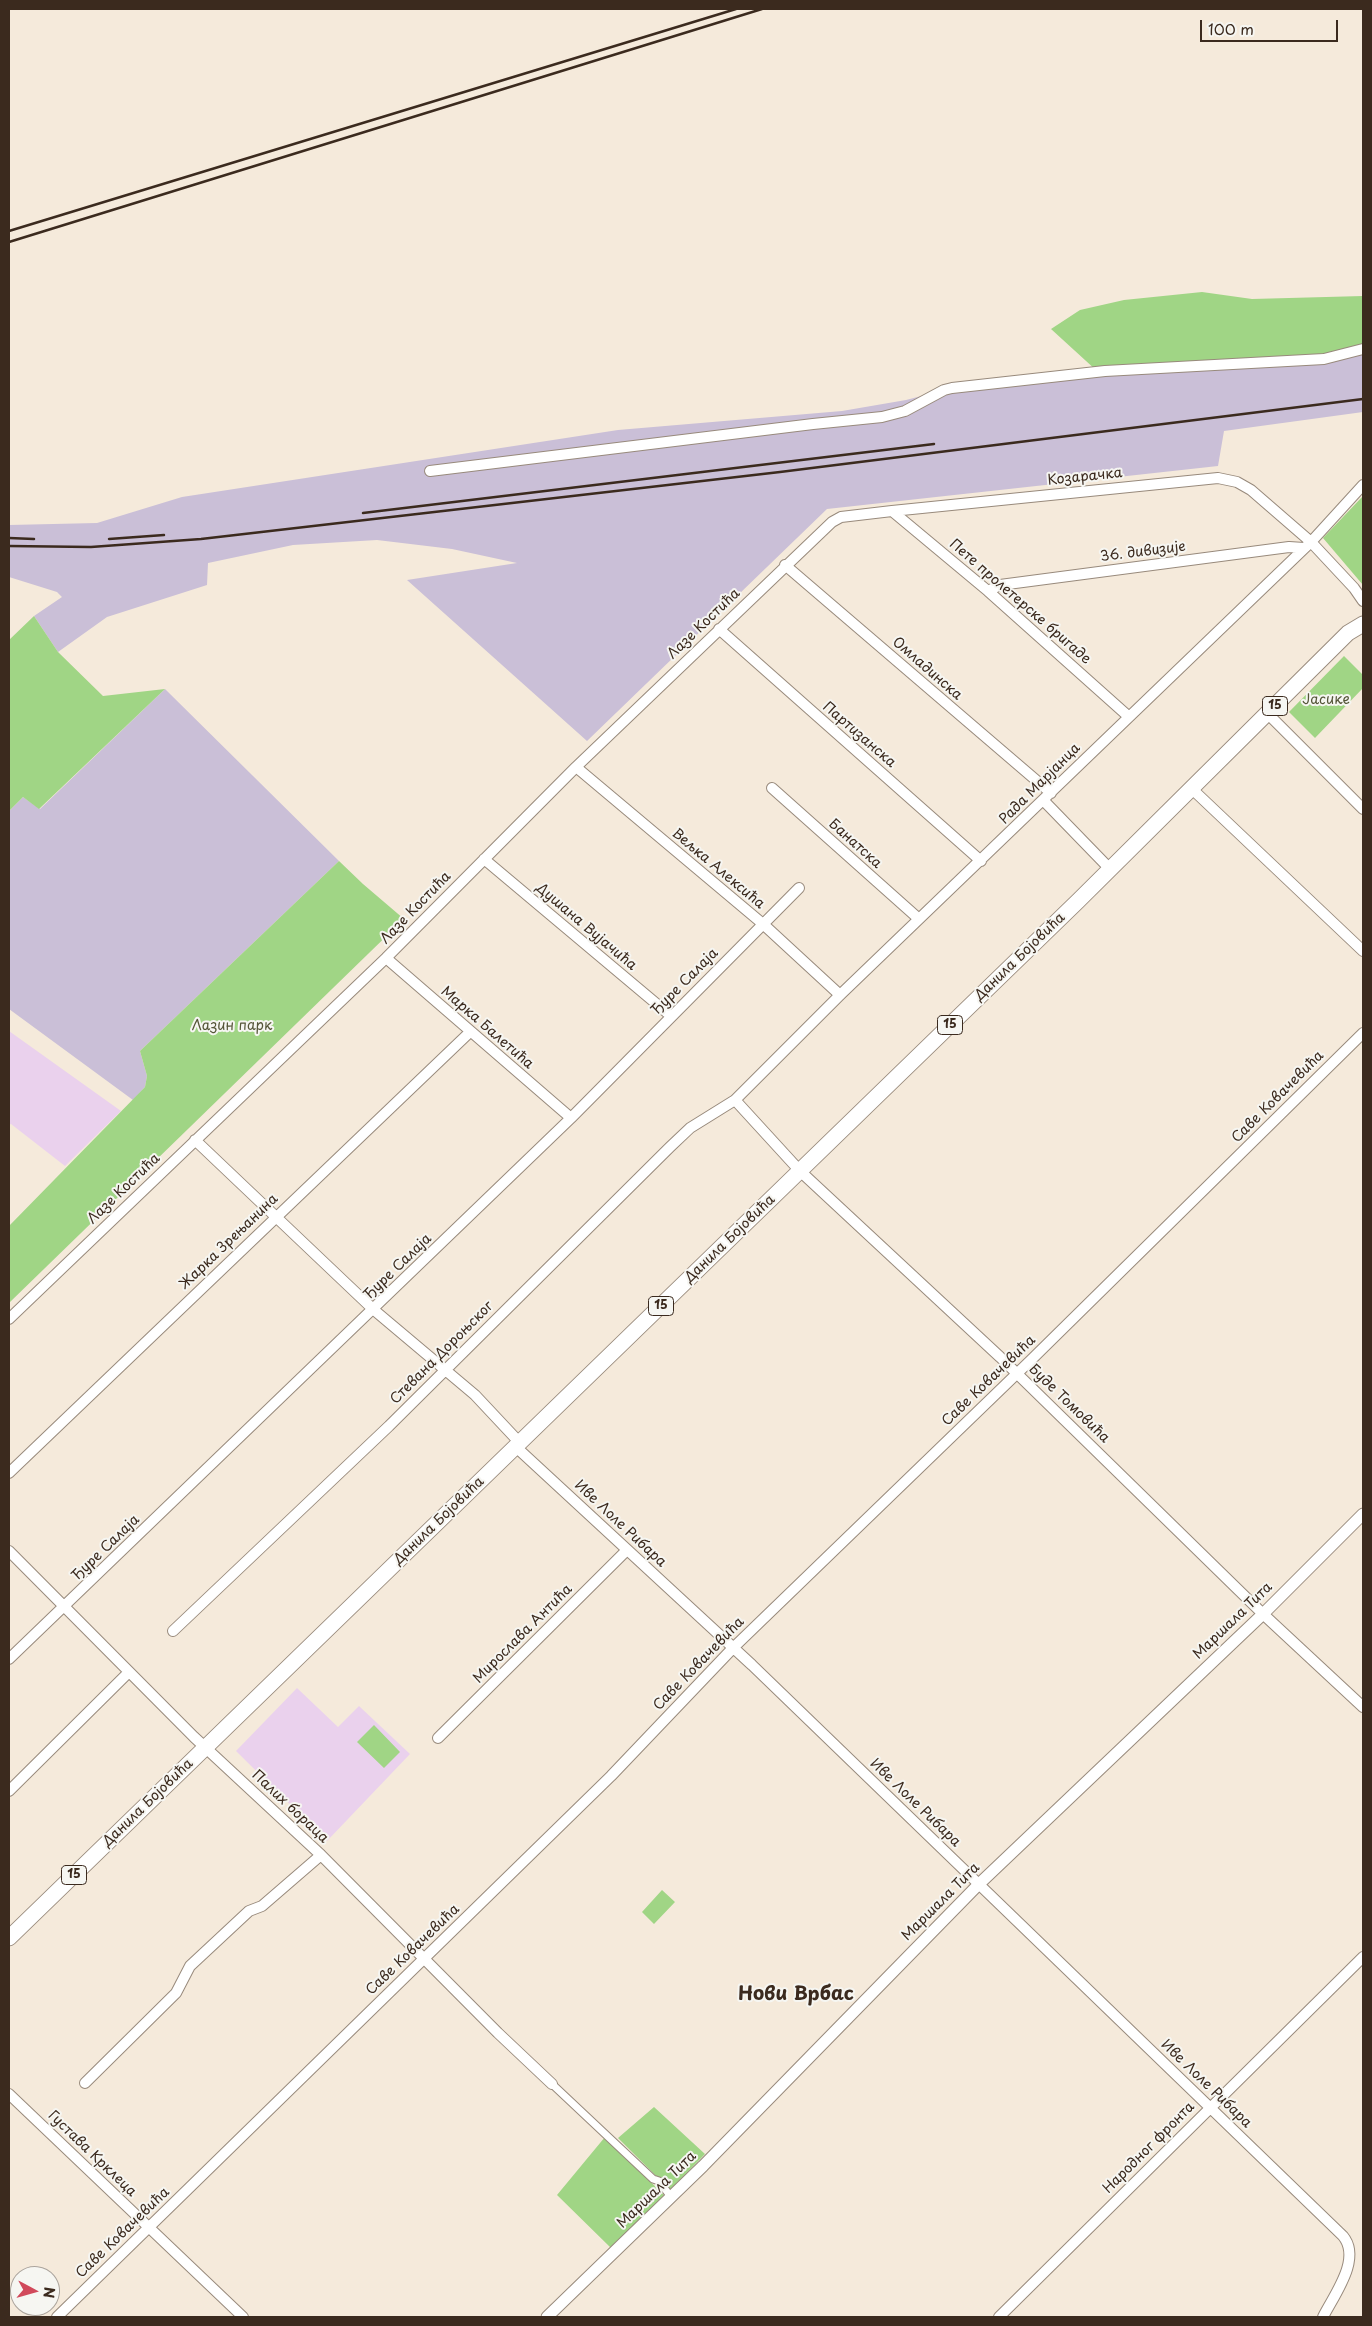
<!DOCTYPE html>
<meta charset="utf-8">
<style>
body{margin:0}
#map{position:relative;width:1372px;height:2326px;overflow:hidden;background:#f5eadb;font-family:"Playpen Sans",sans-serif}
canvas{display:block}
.frame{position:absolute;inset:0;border:10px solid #3b2a1e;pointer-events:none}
.north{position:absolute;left:10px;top:2266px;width:50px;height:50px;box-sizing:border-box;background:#f6f6f2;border:1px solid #aba49d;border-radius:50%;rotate:96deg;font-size:14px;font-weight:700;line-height:20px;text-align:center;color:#3b2a1e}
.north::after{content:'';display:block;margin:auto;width:18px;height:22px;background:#d1495b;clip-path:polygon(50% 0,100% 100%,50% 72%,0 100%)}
.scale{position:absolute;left:1200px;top:20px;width:138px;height:22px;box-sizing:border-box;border:2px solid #3b2a1e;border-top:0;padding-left:6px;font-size:15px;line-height:18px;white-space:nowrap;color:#3b2a1e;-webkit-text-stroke:4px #f6f6f2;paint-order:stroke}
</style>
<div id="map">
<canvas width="1372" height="2326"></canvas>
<div class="frame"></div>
<div class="north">N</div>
<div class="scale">100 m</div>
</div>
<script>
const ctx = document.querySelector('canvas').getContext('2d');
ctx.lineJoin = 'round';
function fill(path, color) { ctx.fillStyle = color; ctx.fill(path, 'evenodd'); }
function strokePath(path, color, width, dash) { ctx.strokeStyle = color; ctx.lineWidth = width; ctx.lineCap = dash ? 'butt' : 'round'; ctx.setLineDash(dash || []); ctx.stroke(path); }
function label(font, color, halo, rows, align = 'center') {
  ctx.font = font + ' "Playpen Sans",sans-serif'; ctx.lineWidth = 4; ctx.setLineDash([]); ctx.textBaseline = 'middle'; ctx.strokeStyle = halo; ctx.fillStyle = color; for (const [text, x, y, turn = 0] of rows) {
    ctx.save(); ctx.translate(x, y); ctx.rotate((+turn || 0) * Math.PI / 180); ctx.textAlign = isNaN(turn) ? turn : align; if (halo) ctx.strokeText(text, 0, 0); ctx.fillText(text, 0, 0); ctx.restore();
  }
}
fill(new Path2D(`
 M9 1031 121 1111 65 1166 11 1124 9 1125Z
 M297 1688 338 1727 359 1706 410 1754 327 1841 236 1751Z`), '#ead1ed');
fill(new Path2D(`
 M1363 349V412L1224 431 1218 466 827 509 587 741 407 580 517 563 452 549 377 540 293 545 208 563 207 585 107 617 58 652 34 616 62 597 57 592 9 577V525L97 523 182 497 618 430 842 411 906 400 952 388Z
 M165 689 339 861 140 1051 147 1076 145 1087 133 1100 9 1009V811L23 797 40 809Z`), '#cabfd7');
fill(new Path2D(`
 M1202 292 1252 299 1363 296V349L1345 355 1097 371 1051 329 1080 310 1124 300Z
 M1363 496V585L1323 538Z
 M34 616 58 652 103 696 165 689 39 809 23 797 9 811V640Z
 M1344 656 1363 675V688L1315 738 1289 712Z
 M339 861 363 884 404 919 9 1303V1226L145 1087 147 1076 140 1051Z
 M374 1725 400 1752 384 1768 357 1742Z
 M662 1890 675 1902 654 1924 642 1912Z
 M654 2107 705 2154 670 2190 618 2138Z
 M605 2137 664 2195 611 2248 557 2195Z`), '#a0d585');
const pedestrian = new Path2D(`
 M552 2084 653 2179 659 2181 671 2197`);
const minor = new Path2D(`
 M430 471 813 424 882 417 905 411 944 390 952 388 1105 371 1324 359 1363 349
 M892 511 988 591 1128 716
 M785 565 1051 793
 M988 591 1000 585 1289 547 1304 548
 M719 629 981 861
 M1267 713 1363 809
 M576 767 763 924 840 995
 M772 788 919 919
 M1191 788 1363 951
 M1044 801 1110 869
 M484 859 671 1016
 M386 958 571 1118
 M735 1100 800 1171 1000 1357 1263 1614 1363 1707
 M195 1140 374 1310 475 1395 520 1443
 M9 1319 386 958 576 767 832 522 841 517 892 511 1218 478 1237 482 1251 490 1311 542 1354 588 1363 601
 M516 1447 752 1665 1343 2236C1362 2259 1334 2295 1323 2317
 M9 1473 470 1032
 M9 1551 194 1737 321 1855 498 2033 552 2084
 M173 1631 389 1426 670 1147 690 1128 735 1100 840 995 1311 542 1363 485
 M9 1659 571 1118 799 888
 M438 1738 627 1550
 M9 1791 129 1672
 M85 2083 176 1993 190 1966 249 1911 262 1906 321 1855
 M9 2094 243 2317
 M57 2317 611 1776 733 1648 1031 1360 1363 1033
 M999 2317 1363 1957`);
const tertiary = new Path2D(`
 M547 2317 703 2166 979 1884 1263 1614 1363 1514`);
const primary = new Path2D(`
 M9 1938 1078 901 1348 633 1363 624`);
strokePath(pedestrian, '#988a7c', 9);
strokePath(minor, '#988a7c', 12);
strokePath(tertiary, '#988a7c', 13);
strokePath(primary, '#988a7c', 17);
strokePath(pedestrian, '#fff', 7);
strokePath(minor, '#fff', 10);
strokePath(tertiary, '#fff', 11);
strokePath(primary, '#fff', 15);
strokePath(new Path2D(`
 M9 231 736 9
 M9 242 762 9
 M363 513 934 444
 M9 538 34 539
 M109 539 164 535
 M9 546 91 547 201 539 780 472 1363 399`), '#3b2a1e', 2.5);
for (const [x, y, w] of [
 [1275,706,25],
 [950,1025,25],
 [661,1306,25],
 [74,1875,25]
]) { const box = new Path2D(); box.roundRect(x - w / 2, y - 9.5, w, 19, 4); ctx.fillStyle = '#f6f6f2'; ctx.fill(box); strokePath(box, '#3b2a1e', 1); }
label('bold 12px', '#3b2a1e', null, [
 ["15",1275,706],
 ["15",950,1025],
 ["15",661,1306],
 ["15",74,1875]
]);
label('14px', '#3b2a1e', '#f6f6f2', [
 ["Козарачка",1085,477,-6],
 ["36. дивизије",1143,552,-7],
 ["Пете пролетерске бригаде",1020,602,41],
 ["Лазе Костића",704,624,-44],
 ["Омладинска",927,669,41],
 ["Партизанска",859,735,41],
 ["Рада Марјанца",1040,784,-45],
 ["Банатска",855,844,42],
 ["Вељка Алексића",718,869,40],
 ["Лазе Костића",416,908,-46],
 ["Душана Вујачића",586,927,40],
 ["Данила Бојовића",1020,957,-44],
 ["Ђуре Салаја",685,982,-45],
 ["Марка Балетића",487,1028,41],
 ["Саве Ковачевића",1278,1097,-45],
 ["Лазе Костића",124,1189,-44],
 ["Данила Бојовића",730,1239,-44],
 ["Жарка Зрењанина",229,1242,-44],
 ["Ђуре Салаја",398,1267,-44],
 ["Стевана Дороњског",442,1353,-45],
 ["Саве Ковачевића",989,1381,-44],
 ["Буде Томовића",1069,1404,44],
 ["Данила Бојовића",439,1521,-44],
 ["Иве Лоле Рибара",620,1524,43],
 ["Ђуре Салаја",106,1548,-44],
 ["Маршала Тита",1233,1621,-44],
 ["Мирослава Антића",523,1634,-45],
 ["Саве Ковачевића",699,1664,-46],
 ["Данила Бојовића",148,1803,-44],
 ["Иве Лоле Рибара",915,1803,44],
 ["Палих бораца",290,1807,43],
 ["Маршала Тита",941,1902,-45],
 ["Саве Ковачевића",413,1950,-44],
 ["Иве Лоле Рибара",1206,2084,44],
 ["Народног фронта",1149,2148,-45],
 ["Густава Крклеца",92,2154,44],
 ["Маршала Тита",657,2190,-44],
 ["Саве Ковачевића",123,2233,-44]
]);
label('14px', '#545538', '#f6f6f2', [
 ["Јасике",1326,700],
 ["Лазин парк",232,1026]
]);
label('bold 19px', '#3b2a1e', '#f6f6f2', [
 ["Нови Врбас",796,1995]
]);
</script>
